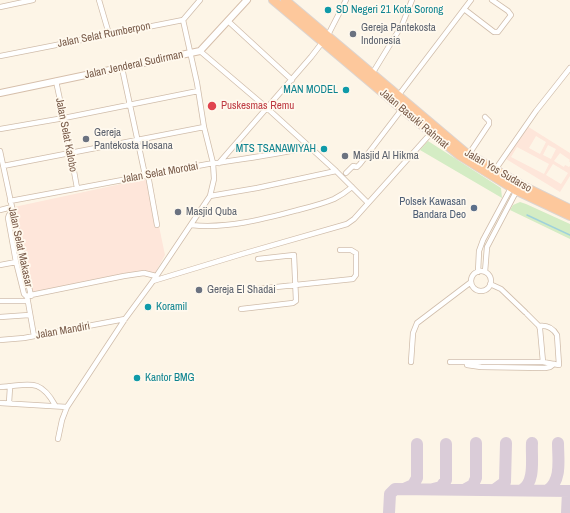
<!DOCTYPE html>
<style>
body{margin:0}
canvas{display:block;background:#fdf5e7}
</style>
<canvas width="570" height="513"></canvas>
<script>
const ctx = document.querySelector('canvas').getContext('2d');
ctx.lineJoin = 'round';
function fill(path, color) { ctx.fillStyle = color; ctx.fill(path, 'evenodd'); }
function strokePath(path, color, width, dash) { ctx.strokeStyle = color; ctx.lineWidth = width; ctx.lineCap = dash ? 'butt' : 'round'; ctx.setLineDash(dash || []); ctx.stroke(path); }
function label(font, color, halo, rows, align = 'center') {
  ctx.font = font + ' "Archivo Narrow",sans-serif'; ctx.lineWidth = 3.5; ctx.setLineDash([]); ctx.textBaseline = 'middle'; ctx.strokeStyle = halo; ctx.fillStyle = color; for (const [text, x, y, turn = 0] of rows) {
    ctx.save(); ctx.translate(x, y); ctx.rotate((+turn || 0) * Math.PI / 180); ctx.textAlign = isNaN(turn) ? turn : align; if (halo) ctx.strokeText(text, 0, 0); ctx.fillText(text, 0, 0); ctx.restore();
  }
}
fill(new Path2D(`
 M527 126 570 153V162L569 161 570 160 560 153 554 161 564 167 565 165 569 167 570 166V176L560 192 506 159ZM536 136 546 142 540 154 529 148ZM548 145 556 149 551 159 543 155ZM517 147 549 164 544 174 511 157ZM553 164 568 173 561 184 546 175Z
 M149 178 165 255 153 277 133 275 33 297 14 207Z`), '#fee6da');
fill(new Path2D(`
 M428 141 501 188 502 198 420 150Z
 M520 202 526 204 570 224V239L510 210 513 205Z`), '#d4ecc4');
strokePath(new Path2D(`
 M527 215 570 235`), '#9fd1db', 1.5);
strokePath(new Path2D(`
 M404 489 413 485 417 478V444
 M433 489 441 487 446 480V444
 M464 490 473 485 476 478V443
 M494 490 505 482 506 443
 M522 490C536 482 531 457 532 443
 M548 490C562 480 558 459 558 443
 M389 513 390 494 395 489 570 491
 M567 513 568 491`), '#daccd8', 12);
const minor = new Path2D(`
 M99 0 109 34
 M0 7 33 0
 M464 9 494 32H498L511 15 508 11 492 0
 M228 21 292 80
 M200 51 267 108 336 171 368 203
 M0 56 183 20 200 0
 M122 68 145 175
 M372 74 402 25 412 0
 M56 81 68 138 77 188
 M398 96 471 0
 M0 129 64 118 198 91
 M0 151 31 296
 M469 154 489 124V121L485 117
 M219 163 311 57 328 35 346 0
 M3 166 204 127
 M495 170 536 111 570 68
 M346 173 353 166 357 167 360 164 402 109
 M148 175 157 225
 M210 196 257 188 336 171
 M10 201C76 189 142 176 208 164 242 159 276 155 309 147
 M0 210 12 207
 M13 213 9 215 8 218 16 262 24 294 26 296 124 276 144 273 156 276
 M191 225C227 229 264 219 298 210 310 207 322 204 334 199 340 196 346 192 352 187
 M0 265 16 262
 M471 281a10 10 0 1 1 20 0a10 10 0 1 1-20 0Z
 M478 272 479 251 483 240 512 186
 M485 272 487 247 517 190
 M153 281 242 254 347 224 354 219 431 133
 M490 284 501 289 525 312
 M257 289 353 279 356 275V253L351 250H340
 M27 296 34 336
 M0 301H27
 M241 309 293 303 296 301 294 255 258 259
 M527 314 539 326 540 329 543 362
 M0 317 29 315
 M0 340 24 338 125 319
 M411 362 413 333 417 323 471 282
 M450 362H543L559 365 557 335C553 328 547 325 539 326
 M467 365 481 367 545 368 550 367 554 364
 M0 387C27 386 39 376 55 405
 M0 403 67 407
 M9 403 10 387
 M58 439 62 420 67 407 125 319 153 281 210 196 214 179 213 163 204 127 197 83 183 20`);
const secondary = new Path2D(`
 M0 93 200 51 247 0`);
const trunk = new Path2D(`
 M273 0 402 109 459 155 517 191 570 216
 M285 0 465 152 525 187 570 209`);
strokePath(minor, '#d0bdab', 6);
strokePath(secondary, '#d6bfab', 8);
strokePath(trunk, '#dcd4d0', 10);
strokePath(minor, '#fff', 4.5);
strokePath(secondary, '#fff', 6);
strokePath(trunk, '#fdc89c', 8);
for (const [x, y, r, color] of [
 [328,10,4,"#0f9aa8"],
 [353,34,4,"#6b7280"],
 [346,90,4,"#0f9aa8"],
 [212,106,5,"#e0444e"],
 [86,139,4,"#6b7280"],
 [324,149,4,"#0f9aa8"],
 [345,156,4,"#6b7280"],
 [474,208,4,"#5c6f8a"],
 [178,212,4,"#6b7280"],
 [199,290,4,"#6b7280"],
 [148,307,4,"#0f9aa8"],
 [137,378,4,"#0f9aa8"]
]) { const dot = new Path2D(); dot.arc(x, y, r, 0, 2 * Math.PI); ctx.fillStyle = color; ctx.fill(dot); strokePath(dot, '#fff9ee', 1.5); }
label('11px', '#0d838f', '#fff9ee', [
 ["SD Negeri 21 Kota Sorong",336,10],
 ["MAN MODEL",338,90,"right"],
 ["MTS TSANAWIYAH",316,149,"right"],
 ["Koramil",156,307],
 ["Kantor BMG",145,378]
], 'left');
label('11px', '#5b616d', '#fff9ee', [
 ["Gereja Pantekosta",361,28],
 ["Indonesia",361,41],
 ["Gereja",94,133],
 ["Pantekosta Hosana",94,146],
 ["Masjid Al Hikma",353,156],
 ["Masjid Quba",186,212],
 ["Gereja El Shadai",207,290]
], 'left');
label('11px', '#795b49', '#fff9ee', [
 ["Jalan Selat Rumberpon",104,35,-11],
 ["Jalan Jenderal Sudirman",134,65,-12],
 ["Jalan Basuki Rahmat",414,119,40],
 ["Jalan Selat Kalobo",66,135,79],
 ["Jalan Yos Sudarso",498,171,30],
 ["Jalan Selat Morotai",160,173,-10],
 ["Jalan Selat Makasar",20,247,78],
 ["Jalan Mandiri",63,331,-10]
]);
label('11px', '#be3a42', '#fff9ee', [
 ["Puskesmas Remu",221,106]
], 'left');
label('11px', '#4e5e75', '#fff9ee', [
 ["Polsek Kawasan",466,202],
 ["Bandara Deo",466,215]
], 'right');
</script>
